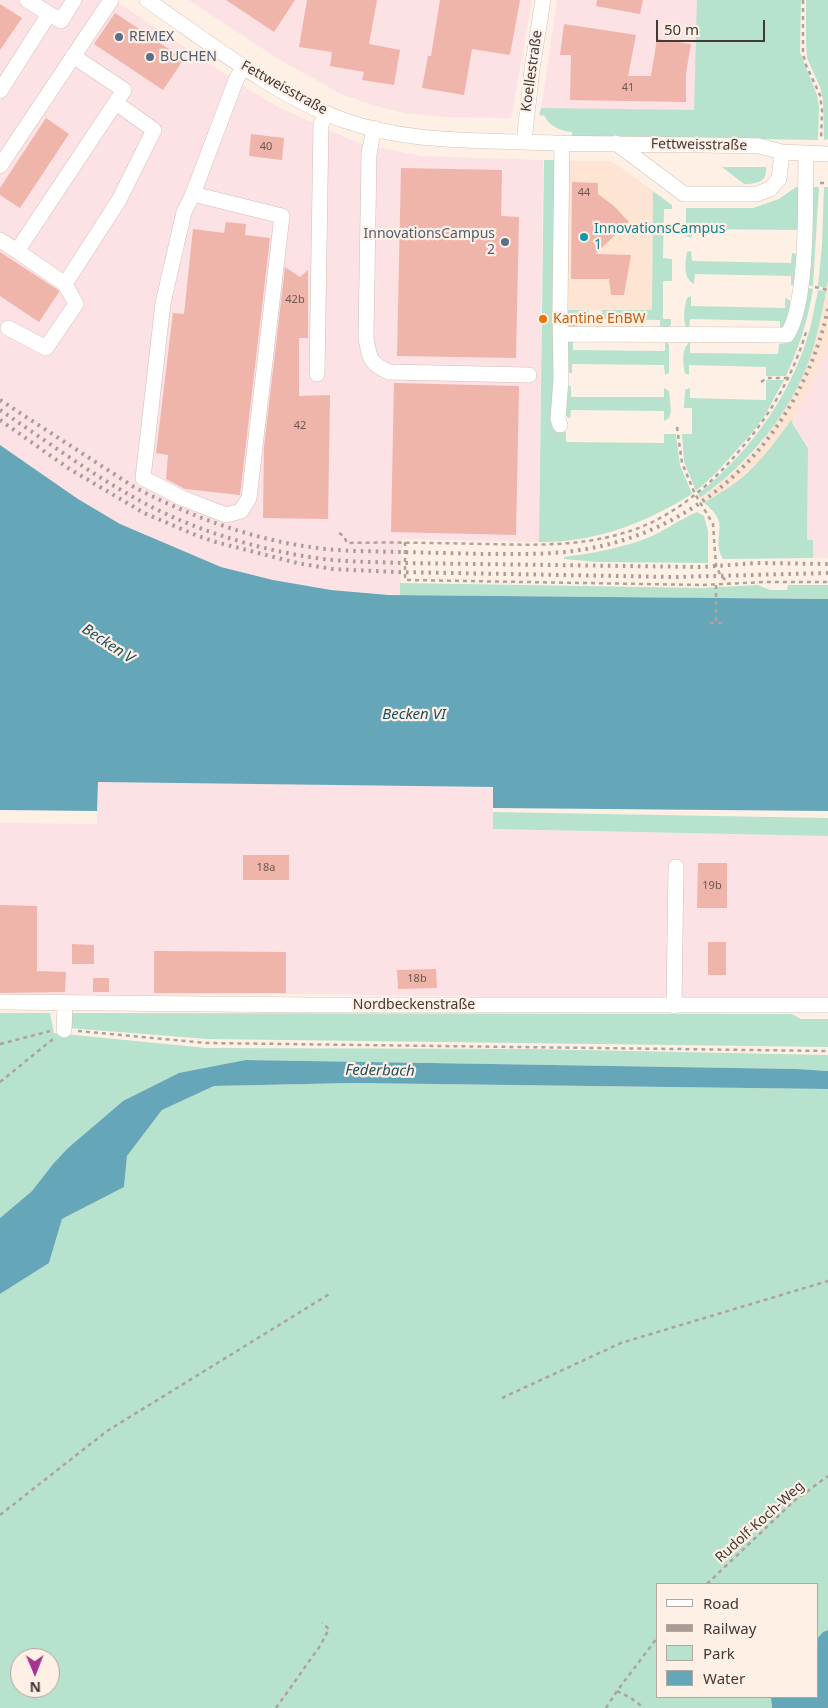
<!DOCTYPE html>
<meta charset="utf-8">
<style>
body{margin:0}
#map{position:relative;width:828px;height:1708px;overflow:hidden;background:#fff0e6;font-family:"Noto Sans",sans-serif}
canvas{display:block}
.legend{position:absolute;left:656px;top:1583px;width:162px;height:115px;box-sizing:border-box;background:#fff0e6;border:1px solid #b3a7a0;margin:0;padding:6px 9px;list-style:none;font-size:15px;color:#423a36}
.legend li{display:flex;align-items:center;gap:10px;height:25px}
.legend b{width:25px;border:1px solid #b3a7a0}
.north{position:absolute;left:10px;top:1648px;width:50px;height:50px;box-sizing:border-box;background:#fff0e6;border:1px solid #b3a7a0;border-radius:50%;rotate:179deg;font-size:14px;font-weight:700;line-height:20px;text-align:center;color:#423a36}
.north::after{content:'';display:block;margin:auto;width:18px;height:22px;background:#a7348f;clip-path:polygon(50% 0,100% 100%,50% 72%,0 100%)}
.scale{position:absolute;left:656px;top:20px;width:109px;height:22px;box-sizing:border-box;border:2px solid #423a36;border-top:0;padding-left:6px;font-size:15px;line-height:18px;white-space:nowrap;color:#423a36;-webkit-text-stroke:4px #fff0e6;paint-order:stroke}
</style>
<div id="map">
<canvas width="828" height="1708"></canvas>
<ul class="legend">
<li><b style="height:6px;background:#fff"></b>Road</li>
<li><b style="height:6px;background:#a99d96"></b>Railway</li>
<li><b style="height:14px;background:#b7e2cd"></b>Park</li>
<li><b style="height:14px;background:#66a6b9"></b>Water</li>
</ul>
<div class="north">N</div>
<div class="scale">50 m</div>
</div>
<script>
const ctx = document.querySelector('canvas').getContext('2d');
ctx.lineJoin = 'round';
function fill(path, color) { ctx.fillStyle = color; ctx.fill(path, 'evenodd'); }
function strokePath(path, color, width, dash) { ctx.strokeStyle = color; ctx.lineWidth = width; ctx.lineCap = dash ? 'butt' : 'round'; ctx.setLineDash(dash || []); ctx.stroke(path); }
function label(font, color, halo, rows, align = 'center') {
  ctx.font = font + ' "Noto Sans",sans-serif'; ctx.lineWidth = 4.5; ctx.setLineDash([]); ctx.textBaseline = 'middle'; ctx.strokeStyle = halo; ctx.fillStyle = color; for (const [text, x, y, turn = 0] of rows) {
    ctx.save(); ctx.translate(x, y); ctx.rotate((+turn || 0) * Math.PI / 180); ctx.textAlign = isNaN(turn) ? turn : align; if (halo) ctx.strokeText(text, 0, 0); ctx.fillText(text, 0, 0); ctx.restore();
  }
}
fill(new Path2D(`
 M565 161H610L615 163 653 191 652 311 564 310Z
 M828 280V344L823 360 808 393 793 421 791 420 777 439 760 460 731 486 704 503 700 498 717 486 743 463 762 442 789 402 799 383 811 354Z`), '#fee4d3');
fill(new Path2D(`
 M0 0H114L243 86 280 108 358 143 421 156 543 160 539 542 402 539 400 595 331 590 273 580 221 567 166 545 120 524 78 499 0 445Z
 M189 0H532L511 118 443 117 405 113 372 105 341 94 278 59Z
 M557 0H702L700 119 540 117Z
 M828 344V558H813V540H807L808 446 792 423 808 393 823 360Z
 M97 782 493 787V829L828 836V997H491L314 994 0 995V823L97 824Z`), '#fce1e5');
fill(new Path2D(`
 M697 0H801L800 52 817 95 819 107 818 140 572 136V132C561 131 548 126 544 115H539L541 108 694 110Z
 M806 0H828V139L824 140 823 100 820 87 807 58 806 43Z
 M544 160H558L556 429 566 432V442L664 443V434H676L680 465 692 494C645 523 595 543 539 542Z
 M722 167H766C768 182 756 184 744 184Z
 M796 187H802L799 240H797V230L692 229V238L686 236V208H753L779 199Z
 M809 187H819L813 286 806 285Z
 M824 187H828V280L826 288 818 286 822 245Z
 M653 191 672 205V209H664L663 258 672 259V281H663V319H671V325L667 329H660V320L600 319 602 310H652Z
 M691 251 692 261 791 263 792 253 798 254 794 285H791V276L695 274 694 284C683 279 685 262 687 252Z
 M806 287 813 289C808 320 799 347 786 376H766V367L689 365V375L685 373C683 364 681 348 690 342V353L778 354 779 344C803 344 803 305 806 287Z
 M818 290 826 291C822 312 818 334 811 355 791 413 750 462 700 498L698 494C751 452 797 387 812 320 814 310 816 300 818 290Z
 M691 296V306L785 308V298L790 300V314L787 325 780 330V321L690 319 689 329 686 328C683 319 684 307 687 298Z
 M564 310H589L587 318H578L577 328 570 327 565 322Z
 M573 341V350L665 351V342L669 344V373L665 375 664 365 572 364V373H567V345L568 342Z
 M766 380H784L765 415 752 433 715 474 696 491 684 462 682 434H692V408H684L685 390 690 388V398L766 400Z
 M567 386H571V397H664V388L669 391 671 411 669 418 664 421V411L571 410 570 419 564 414Z
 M791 420 793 421 792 423 808 448 807 540H813V558L723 559C710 535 733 525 704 503 713 497 722 492 731 486 755 469 774 444 791 420Z
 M697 512 704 516 708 531V563L597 562 564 559V557C594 553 624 548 652 536 667 529 681 519 697 512Z
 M400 583 703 588 758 585 770 590H787L788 585H828V599L400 595Z
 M493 812 828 818V836L493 829Z
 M0 1013H50L54 1033 207 1048 532 1049 828 1055V1071L797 1069 246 1060 123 1101 68 1148 53 1164 32 1191 0 1218Z
 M71 1013 792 1014 801 1019H828V1047L207 1039 68 1028Z
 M353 1083 828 1089V1630L823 1632 817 1639V1584H657V1697H771L772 1708H0V1294L49 1263 62 1219 124 1187 127 1156 162 1110 214 1086ZM20 1658H50V1688H20Z`), '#b7e2cd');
fill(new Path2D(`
 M0 445 78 499 120 524 221 567 273 580 331 590 389 595 828 599V811L493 808V787L98 782 97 811 0 810Z
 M246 1060 797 1069 828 1071V1089L353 1083 214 1086 162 1110 127 1156 124 1187 62 1219 49 1263 0 1294V1218L32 1191 53 1164 68 1148 123 1101 179 1073Z
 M828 1630V1708H772L771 1697H817V1639L823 1632Z`), '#66a6b9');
fill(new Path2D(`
 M226 0H295L274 32Z
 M307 0H377L369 44 400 50 394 85 362 80 364 72 330 66 332 52 299 47Z
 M440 0H520L510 55 472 49 464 95 422 88 428 56H431Z
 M597 0H643L640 14 596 6Z
 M0 4 22 18 0 50Z
 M115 13 184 59 163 90 94 44Z
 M564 24 636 35 628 76H651L657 39 691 44 686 73V102L570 100 571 55H560Z
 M46 118 69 134 20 208 0 195V188Z
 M251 134 284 138 282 160 249 156Z
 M401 168 502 170 501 216 519 217 516 358 397 356Z
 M572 182 598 183V194L614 206 629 222 595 254 631 255 624 295H611L609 279H571Z
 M226 222 246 224 245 235 270 238 240 495 185 489 166 479 168 455 156 453 173 313 184 314 193 229 224 233Z
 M0 252 58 290 59 292 39 322 0 296Z
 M285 267 300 277 308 270V338H299V396L330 395 328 519 263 518 264 447Z
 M394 383 519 386 516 535 391 532Z
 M243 855H289V880H243Z
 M698 863H727V908H697Z
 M0 905 37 906V971L66 972 65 992 0 993Z
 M708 942H726V975H708Z
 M72 944 94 945V964H72Z
 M154 951 286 952V993H154Z
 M436 969 437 988 398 989 397 970Z
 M93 978H109V992H93Z`), '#efb4aa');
const minor = new Path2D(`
 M27 0 61 21 74 0
 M147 0C207 41 274 95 343 120 402 141 461 140 522 142 601 145 680 144 759 146L782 152 828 154
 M0 91 49 14
 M374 128 369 154 366 338C369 357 370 364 389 372L529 375
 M524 142 532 69 543 0
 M616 143 684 194H757L770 189 779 179 782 152
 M0 166 111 0
 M193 194 282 216 249 498 241 511 226 515 182 498 143 478 163 303 184 212 193 194 236 80 244 66
 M0 240 17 251 124 90 73 56
 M17 251 65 284 119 200 154 130 116 103
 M8 328 46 348 76 304 65 284
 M561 334 787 335C809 303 805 195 806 154
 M317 374 321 124 327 113
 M560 425 558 419 561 379 560 306 562 143
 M0 1002 314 1005H828
 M674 1006 676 867
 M64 1030 65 1003`);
strokePath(minor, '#d2c0b5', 16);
strokePath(new Path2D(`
 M803 0V54L806 65 820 95 822 110 821 140
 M820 183H828
 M815 287 828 290
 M761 382 767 378H788
 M677 427 682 463 695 494 713 524 716 566 721 576 729 583
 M339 533 344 536 347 543C393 542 438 543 484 544 534 545 582 547 630 531 673 517 711 485 739 451 770 416 794 374 807 329
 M405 542V580L703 585 764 582H828
 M716 585V623
 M710 623H723
 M78 1031 206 1043 828 1051
 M0 1044 50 1031
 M0 1082 53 1039
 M502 1398 621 1343 828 1281
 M0 1515 107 1431 331 1293
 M707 1584 794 1501 828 1476
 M617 1691 631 1698 644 1708
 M276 1708 320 1646 329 1629 322 1623
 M606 1708 617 1691 657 1638`), '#aea29a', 2.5, [4, 4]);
strokePath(minor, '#fff', 15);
strokePath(new Path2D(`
 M0 400 134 487C203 523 278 549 357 551 400 552 443 553 486 554 517 554 549 555 580 550 707 531 801 432 828 309
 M0 410C48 442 96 478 148 505 201 533 273 554 333 560 356 562 379 562 402 563L702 567 757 563 828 564
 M0 420 68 468 144 513 198 536 216 542 297 563 332 569 396 572 674 577 828 573`), '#a99d96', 4, [2.5, 5]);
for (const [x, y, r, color] of [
 [119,37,5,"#5c6f8a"],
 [150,57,5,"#5c6f8a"],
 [584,237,5,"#0f9aa8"],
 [505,242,5,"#5c6f8a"],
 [543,319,5,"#e8710a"]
]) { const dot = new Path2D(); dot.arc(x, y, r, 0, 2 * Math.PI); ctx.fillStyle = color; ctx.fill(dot); strokePath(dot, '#fff0e6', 2); }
label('11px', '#6d5853', null, [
 ["41",628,88],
 ["40",266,147],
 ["44",584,193],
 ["42b",295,300],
 ["42",300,426],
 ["18a",266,868],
 ["19b",712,886],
 ["18b",417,979]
]);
label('14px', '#4e5e75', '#fff0e6', [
 ["REMEX",129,37],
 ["BUCHEN",160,57],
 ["InnovationsCampus",495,234,"right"],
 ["2",495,250,"right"]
], 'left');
label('14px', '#423a36', '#fff0e6', [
 ["Koellestraße",532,71,-82],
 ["Fettweisstraße",284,88,29],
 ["Fettweisstraße",699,145,1],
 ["Nordbeckenstraße",414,1005],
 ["Rudolf-Koch-Weg",760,1522,-42]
]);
label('14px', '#0d838f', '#fff0e6', [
 ["InnovationsCampus",594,229],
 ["1",594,245]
], 'left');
label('14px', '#c56008', '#fff0e6', [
 ["Kantine EnBW",553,319]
], 'left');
label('italic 15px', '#1a505f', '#fff0e6', [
 ["Becken V",108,644,33],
 ["Becken VI",414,715],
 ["Federbach",380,1071,1]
]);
</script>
